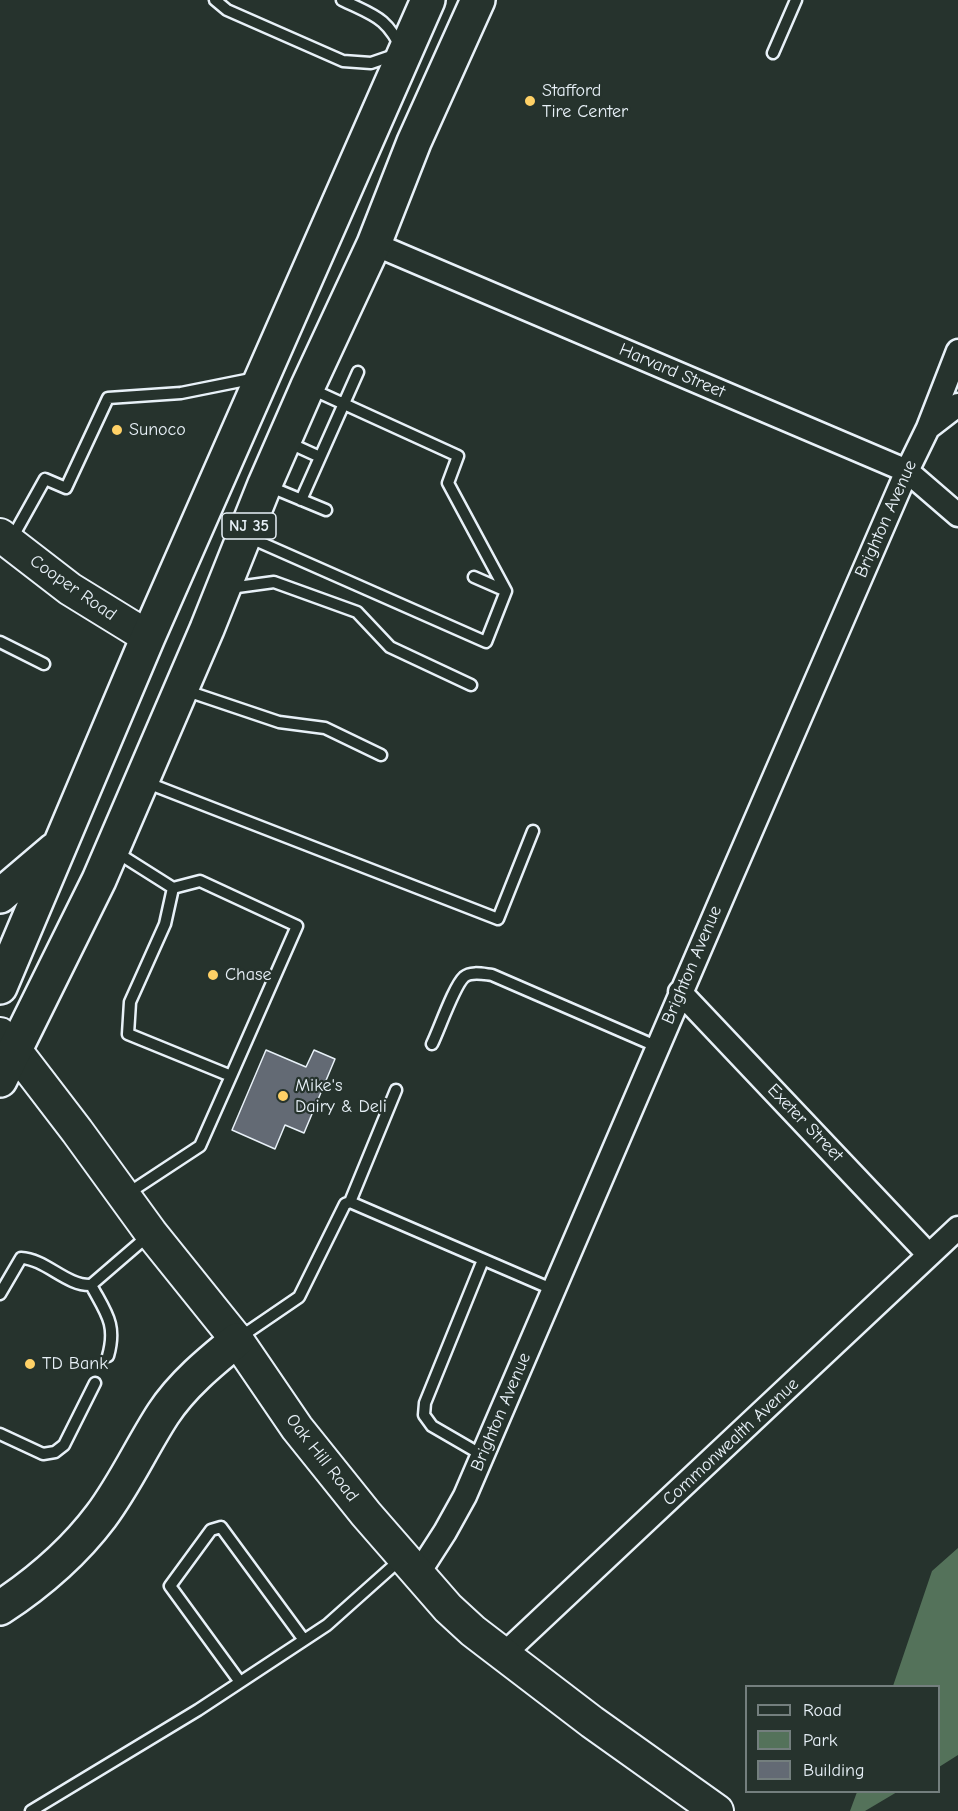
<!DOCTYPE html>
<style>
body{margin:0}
#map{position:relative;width:958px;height:1811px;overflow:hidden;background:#26332d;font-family:"Comic Neue",sans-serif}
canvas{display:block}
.legend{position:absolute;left:745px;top:1685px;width:195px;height:108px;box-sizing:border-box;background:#26332d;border:2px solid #747f7e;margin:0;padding:8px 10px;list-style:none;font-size:18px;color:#e8f1f8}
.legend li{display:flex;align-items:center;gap:12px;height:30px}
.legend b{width:30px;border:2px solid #747f7e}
</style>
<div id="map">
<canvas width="958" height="1811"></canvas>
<ul class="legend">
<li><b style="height:8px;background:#26332d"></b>Road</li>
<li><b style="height:16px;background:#54725a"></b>Park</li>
<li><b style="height:16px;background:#636a74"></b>Building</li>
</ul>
</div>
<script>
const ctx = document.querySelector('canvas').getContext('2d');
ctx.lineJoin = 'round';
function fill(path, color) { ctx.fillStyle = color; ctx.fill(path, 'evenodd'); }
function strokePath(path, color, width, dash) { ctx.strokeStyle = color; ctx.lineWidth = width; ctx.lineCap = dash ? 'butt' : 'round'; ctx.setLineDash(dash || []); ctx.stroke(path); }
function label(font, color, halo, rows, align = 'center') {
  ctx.font = font + ' "Comic Neue",sans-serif'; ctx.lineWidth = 4.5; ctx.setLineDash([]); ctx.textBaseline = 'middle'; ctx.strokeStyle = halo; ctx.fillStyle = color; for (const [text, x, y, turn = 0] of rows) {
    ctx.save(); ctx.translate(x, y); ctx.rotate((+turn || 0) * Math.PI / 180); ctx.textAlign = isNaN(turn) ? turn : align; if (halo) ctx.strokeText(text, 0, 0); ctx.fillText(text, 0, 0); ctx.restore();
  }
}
fill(new Path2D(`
 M958 1548V1755L939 1767 938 1686H893L932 1571Z
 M857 1792H897L865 1811H850Z`), '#54725a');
const building = new Path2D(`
 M266 1050 306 1067 314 1050 335 1059 304 1133 285 1125 275 1149 232 1130Z`);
fill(building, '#636a74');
strokePath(building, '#e8f1f8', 1.5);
const lane = new Path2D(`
 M215 0 227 10 343 61 371 63 403 52C387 17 375 16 342 0
 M773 53 796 0
 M309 388 458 456 448 483 506 591
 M287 442 320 457
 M268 486 326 510
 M301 500 358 372
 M248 537 486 642 506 591 474 577
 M11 540 45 479 66 488 108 398 181 393 256 378
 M230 588 274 582 357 612 390 647 471 685
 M0 642 44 664
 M184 690 279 722 325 728 381 755
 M145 782 498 919 533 831
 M116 852 173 888 165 924 130 1002 128 1034 231 1076 200 1146 127 1194
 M173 888 200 881 297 926 231 1076
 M432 1044C439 1030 454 986 464 977 471 971 483 974 492 975L658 1047
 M350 1202 554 1290
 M91 1285C106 1313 117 1324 108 1356
 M0 1294 21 1258C46 1259 66 1286 91 1285L149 1235
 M239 1338 299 1297 345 1204 350 1202 396 1090
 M0 1434 43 1454 55 1452 64 1445 95 1383
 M482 1455 432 1426 424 1415 425 1403 483 1260
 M240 1682 170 1586 211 1530 221 1527 304 1640
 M31 1811 198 1710 327 1625 401 1559`);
const street = new Path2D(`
 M374 244 907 471 958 515
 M928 428 958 405
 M680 992 929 1255
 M418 1574 445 1532 465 1496C612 1154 758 812 907 471L928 428 958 351
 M503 1655 958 1228`);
const secondary = new Path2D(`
 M0 535 70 589 148 637
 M0 1034 15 1050 77 1131 151 1233 237 1340 297 1428 366 1514 448 1608 473 1631 592 1722 717 1811`);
const highway = new Path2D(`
 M0 896 54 850
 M0 987 148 637 428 0
 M0 1080 99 880 207 629 265 484 307 388 374 244 414 142 478 0
 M0 1608C38 1583 74 1552 101 1516 125 1484 141 1448 163 1414 182 1385 210 1362 237 1340`);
strokePath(lane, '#e8f1f8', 15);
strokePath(street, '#e8f1f8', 27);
strokePath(secondary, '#e8f1f8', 36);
strokePath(highway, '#e8f1f8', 38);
strokePath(lane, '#26332d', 10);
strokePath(street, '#26332d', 22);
strokePath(secondary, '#26332d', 32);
strokePath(highway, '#26332d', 33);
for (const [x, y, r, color] of [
 [530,101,6,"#ffd166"],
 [117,430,6,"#ffd166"],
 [213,975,6,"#ffd166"],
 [283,1096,6,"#ffd166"],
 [30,1364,6,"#ffd166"]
]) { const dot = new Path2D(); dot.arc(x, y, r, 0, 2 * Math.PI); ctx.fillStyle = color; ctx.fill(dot); strokePath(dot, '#26332d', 2); }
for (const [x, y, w] of [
 [249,526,54]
]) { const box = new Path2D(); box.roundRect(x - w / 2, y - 13, w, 26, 4.5); ctx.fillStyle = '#26332d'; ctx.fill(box); strokePath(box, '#e8f1f8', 1.5); }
label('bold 16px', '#e8f1f8', null, [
 ["NJ 35",249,526]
]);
label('18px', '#e8f1f8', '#26332d', [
 ["Stafford",542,91],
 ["Tire Center",542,112],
 ["Sunoco",129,430],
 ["Chase",225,975],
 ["Mike's",295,1086],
 ["Dairy & Deli",295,1107],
 ["TD Bank",42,1364]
], 'left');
label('18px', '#e8f1f8', '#26332d', [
 ["Harvard Street",672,371,23],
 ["Brighton Avenue",886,519,-66],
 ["Cooper Road",73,588,35],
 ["Brighton Avenue",692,965,-67],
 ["Exeter Street",805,1123,46],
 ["Brighton Avenue",501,1412,-67],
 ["Commonwealth Avenue",731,1442,-43],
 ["Oak Hill Road",322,1458,52]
]);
</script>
